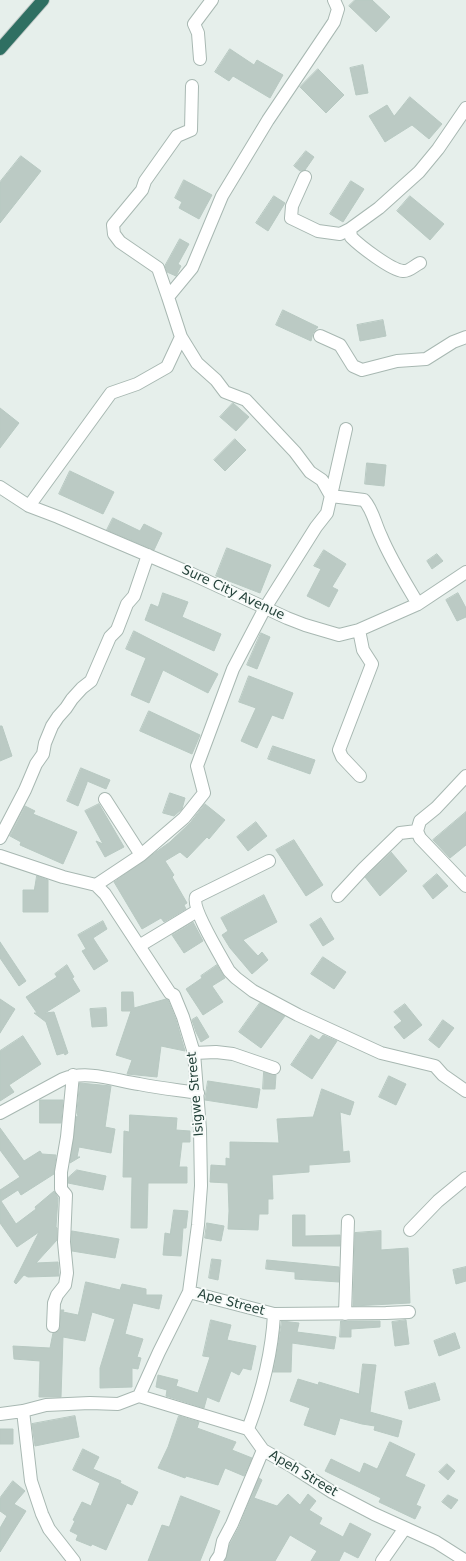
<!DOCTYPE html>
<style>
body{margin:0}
canvas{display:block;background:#e6efeb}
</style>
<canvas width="466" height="1561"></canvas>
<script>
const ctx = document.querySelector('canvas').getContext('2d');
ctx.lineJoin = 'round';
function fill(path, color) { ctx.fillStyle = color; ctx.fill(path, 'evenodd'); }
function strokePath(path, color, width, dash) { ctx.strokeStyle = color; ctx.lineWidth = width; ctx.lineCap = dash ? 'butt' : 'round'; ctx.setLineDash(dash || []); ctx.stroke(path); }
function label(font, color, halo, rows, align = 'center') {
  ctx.font = font + ' "DejaVu Sans",sans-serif'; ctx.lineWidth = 4; ctx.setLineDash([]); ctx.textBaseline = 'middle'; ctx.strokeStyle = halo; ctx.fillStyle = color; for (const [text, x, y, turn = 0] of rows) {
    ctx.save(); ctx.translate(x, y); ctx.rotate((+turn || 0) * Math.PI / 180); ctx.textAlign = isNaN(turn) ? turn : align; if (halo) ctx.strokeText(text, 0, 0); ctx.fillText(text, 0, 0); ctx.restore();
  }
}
const building = new Path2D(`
 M355 0H372L390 17 376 32 349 6Z
 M230 49 254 65 257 60 283 75 270 98 233 76 229 81 215 72Z
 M363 65 368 93 356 95 350 68Z
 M318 69 344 95 326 113 300 87Z
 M410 97 442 124 429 139 412 125 385 142 369 116 387 105 394 116Z
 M306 151 314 157 305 170 300 171 294 166Z
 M21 156 41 171 0 223V182Z
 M184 180 212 195 199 219 179 208 182 202 175 198Z
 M351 181 364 189 343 222 330 214Z
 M274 196 285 203 268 231 256 223Z
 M410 196 444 224 430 240 397 211Z
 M180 239 189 244 178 264 181 266 176 276 167 272 165 266Z
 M283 310 318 327 313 333 311 341 276 325Z
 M383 320 386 336 360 341 357 325Z
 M233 403 249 417 236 431 220 417Z
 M0 408 19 423 0 448Z
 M235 439 246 450 225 471 214 460Z
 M367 463 386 465 384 486 365 484Z
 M70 471 114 492 103 514 59 494Z
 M113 518 140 531 144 524 162 533 154 550 107 530Z
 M227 548 271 565 260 593 216 576Z
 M324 550 346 564 332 587 338 590 329 607 307 596 321 569 314 566Z
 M437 554 443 561 432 569 427 561Z
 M163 593 188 602 182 617 221 634 214 651 145 620 151 604 158 607Z
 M458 593 466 608V617L457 621 446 600Z
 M134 631 218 674 208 693 163 670 149 703 131 695 146 658 126 649Z
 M261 633 270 637 257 669 247 665Z
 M249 676 293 693 283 719 272 715 257 748 241 741 256 708 239 702Z
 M149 711 200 735 192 754 140 731Z
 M0 726H2L12 756 0 761Z
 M273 746 315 760 310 774 268 759Z
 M81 768 110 780 106 789 87 781V783L78 806 67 801Z
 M170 793 185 798 182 809 174 816 163 813Z
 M99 804 124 847 105 857 96 841 103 844 85 811Z
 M205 804 225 820 209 839 207 837 187 858 180 852 165 861 174 875 172 877 187 903 184 905 186 909 164 922 161 918 142 929 114 882 170 842 190 823Z
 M25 806 35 811 33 814 77 832 63 864 20 845 21 842 10 836Z
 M466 812V845L450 858 433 840Z
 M256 822 267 836 248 851 237 837Z
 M294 840 323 885 306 896 276 850Z
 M391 852 407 871 380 896 365 877Z
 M437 874 448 886 433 899 423 886Z
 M37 876 48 880V912H23V890H34Z
 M264 895 277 922 243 940 258 956 262 952 268 960 252 974 230 948 222 935 228 931 221 918Z
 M321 918 334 939 323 946 310 925Z
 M103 921 107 929 93 938 108 961 94 970 82 951 86 949 78 935Z
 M193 922 203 941 184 953 172 935Z
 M0 942 26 981 19 986 0 958Z
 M323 957 346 972 334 989 311 974Z
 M67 965 74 977 72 978 80 991 45 1013 54 1012 68 1053 65 1055 64 1053 57 1055 46 1022 34 1013H37L26 997 57 977 55 974Z
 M217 965 225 978 212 986 223 1002 203 1015 186 989 202 978 201 976Z
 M122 992H133L134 1008 166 999 168 1000 176 1020 185 1051 161 1046 157 1077 127 1074 132 1060 116 1055 131 1011H122Z
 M0 999 15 1009 0 1033Z
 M260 1003 285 1016 261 1048 239 1032Z
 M405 1004 422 1025 404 1039 394 1027 402 1021 394 1012Z
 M106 1008 107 1026 92 1027 90 1009Z
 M197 1017 209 1037 201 1042 196 1032 192 1020Z
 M443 1020 454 1028 439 1048 429 1040Z
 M311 1035 319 1040 323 1035 337 1041 312 1079 291 1065Z
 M23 1036 41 1064 9 1085 14 1092 0 1101V1051Z
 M264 1072 276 1075 275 1089H263Z
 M389 1076 406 1084 396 1105 379 1097Z
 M208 1081 260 1089 257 1108 205 1100Z
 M80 1083 111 1086 105 1127 115 1129 111 1153 79 1147 77 1157H80L70 1163 76 1117 78 1116 77 1113Z
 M322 1089 354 1102 350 1115 340 1112 343 1152 349 1151 350 1162 309 1165V1172L272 1175 273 1199H268V1214H259L258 1230 228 1229 229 1211 228 1183 210 1182 211 1165 226 1166V1158L230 1159V1142L279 1143 277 1119 313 1117Z
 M40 1100H63L61 1123H40Z
 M130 1115 177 1118 176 1130 190 1131V1142H182L179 1167H187V1183H148L147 1228H131L132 1177H123L124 1131 129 1132Z
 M0 1128 24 1161 40 1151 42 1154 56 1155 54 1174 21 1195 18 1190 1 1201 16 1224 36 1209 35 1207 54 1191 58 1198 56 1227 57 1228V1240L36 1263 58 1262 59 1276 28 1277 24 1275 16 1284 14 1282 39 1232 17 1247 0 1223V1190L20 1177 0 1150Z
 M77 1170 106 1176 103 1190 68 1183V1178Z
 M174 1210 188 1211 186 1228H183L181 1256 163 1255 165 1233 170 1234Z
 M293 1215H305V1236L340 1235V1246H293Z
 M207 1223 224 1226 221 1241 205 1238Z
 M72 1231 119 1239 115 1258 72 1251Z
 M381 1231V1250L408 1248 410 1303 353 1306 355 1233Z
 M212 1259 221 1260 218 1280 209 1278Z
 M267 1260 339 1267V1282L295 1279V1272L266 1269Z
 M466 1267V1281L456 1284 453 1270Z
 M86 1282 120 1290 122 1284 146 1289V1295H162L159 1309 133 1303 125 1334 143 1339 137 1357 141 1358 138 1369 132 1368V1387L100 1388V1368L115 1319 92 1312 85 1341 63 1337 61 1397H39L40 1361 14 1359 13 1346 50 1348 53 1333 59 1330 60 1327 61 1310H64L63 1312 78 1315Z
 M211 1320 231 1325 227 1340 256 1346 251 1370 243 1368 239 1375 231 1371 219 1402 207 1397 204 1408 166 1396 167 1390 156 1387 158 1375 178 1380 176 1386 198 1393 210 1357 203 1356Z
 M406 1320 409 1344 395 1346 392 1322Z
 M282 1321 299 1323 297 1332 336 1337 334 1349 292 1343 291 1372H273Z
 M341 1321H380V1327L351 1329V1337H340Z
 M455 1333 460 1348 439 1356 434 1341Z
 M363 1364 376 1365 370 1412 402 1421 398 1437 374 1430 375 1426 362 1424 340 1418 335 1435 304 1425 310 1408 290 1401 298 1379 318 1385 319 1382 359 1394Z
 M435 1383 440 1400 409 1409 405 1392Z
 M75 1416 79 1437 35 1446 32 1424Z
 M179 1416 199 1422 197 1428 236 1442 232 1450 252 1458 244 1476 225 1468 218 1485 186 1476 185 1478 158 1468 168 1447Z
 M0 1429H13V1444H0Z
 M390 1442 415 1454 405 1476 425 1485 416 1505 421 1507 415 1519 379 1502 381 1498 325 1471 331 1459 360 1473 364 1463 377 1469Z
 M83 1449 99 1457 93 1469 121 1481 120 1483 138 1492 132 1505 127 1503 106 1550 92 1544 91 1546 76 1540 78 1535 70 1531 75 1521 73 1520 82 1502 91 1506 100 1483 73 1470Z
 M447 1464 455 1471 448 1480 439 1472Z
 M259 1478 262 1480 254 1498 277 1506 288 1494 300 1505 308 1494 316 1501 309 1510 322 1518 319 1524 343 1537 350 1523 371 1534 358 1558 344 1551 339 1561H311L317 1551 290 1535 275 1561H225L230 1544 239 1527Z
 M13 1481 25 1491 14 1504 26 1511 0 1552V1528L7 1516 0 1511V1498Z
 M448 1495 458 1500 451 1509 442 1502Z
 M181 1496 220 1511 200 1561H148L162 1525 169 1527Z`);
fill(building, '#bbcac4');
strokePath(building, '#b8c9c2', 1);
const minor = new Path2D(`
 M334 0 338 9 334 22 268 120 222 196 192 268 168 297 181 337 197 363 216 380 225 392 246 400 295 452 310 472 322 480 331 496 364 500C373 510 375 524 381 536 391 560 405 582 418 604
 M200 59 198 33 194 24 212 0
 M305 177 292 206 291 218 318 231 340 234 350 229 379 208 419 172 438 149 466 108
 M350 229 351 237C360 246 391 270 403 271 409 272 415 265 420 263
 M168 297 158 268 120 242 114 234 113 225 142 190 145 181 177 136 191 130 192 86
 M320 336 340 345 353 366 362 370 397 361 426 359 453 342 466 337
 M0 487 29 506 58 517 192 574 287 618 305 625 339 635 359 630 418 604 466 572
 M29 506 111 393 137 384 167 367 181 337
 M359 630 363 650 372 664 339 750 342 757 360 776
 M466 776 436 808 420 821 417 831 420 838 466 886
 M105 799 141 855
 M0 838 25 790 36 764 43 754 45 743 52 726 58 717 66 708 72 699 82 688 91 681 110 637 117 630 127 604 134 596 148 555
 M0 856 63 877 96 885 105 894 170 993 174 995 183 1017 194 1053 200 1129 201 1186 198 1225 189 1292 159 1352 139 1396
 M269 861 196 897C191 908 222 958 229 971L236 978 253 991 298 1015 381 1053 435 1066 443 1075 466 1091
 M96 885 141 855 184 818 204 793 197 766 233 669 265 608 316 527 327 513 346 429
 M338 896 363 869 400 833 417 831
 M139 946 197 911
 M194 1053 216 1052 233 1054 274 1068
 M0 1113 63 1079C87 1070 114 1080 139 1084 159 1088 178 1090 198 1093
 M410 1230 438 1201 466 1178
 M189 1292 274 1314 386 1313 409 1312
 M345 1314 348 1221
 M53 1326 54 1303 57 1295 65 1285 67 1273 64 1242 66 1195 61 1189V1172L67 1137 73 1075
 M139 1396 248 1429 263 1450 293 1467 332 1492 374 1514 436 1542 466 1561
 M23 1411 31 1481 42 1514 49 1529 74 1561
 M0 1414 23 1411 46 1405 90 1403 118 1404 139 1396
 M248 1429C262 1392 272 1354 274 1314
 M216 1561 220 1555 223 1541 232 1524 263 1450
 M382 1561 405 1528`);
const highway = new Path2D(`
 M0 49 43 0`);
strokePath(minor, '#a8b8b2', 14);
strokePath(highway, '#c2cac8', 14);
strokePath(minor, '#fff', 12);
strokePath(highway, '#2f6f62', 12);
label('13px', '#24423a', '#f7fbf9', [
 ["Sure City Avenue",233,593,25],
 ["Isigwe Street",196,1094,-95],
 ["Ape Street",231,1303,15],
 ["Apeh Street",303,1474,31]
]);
</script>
